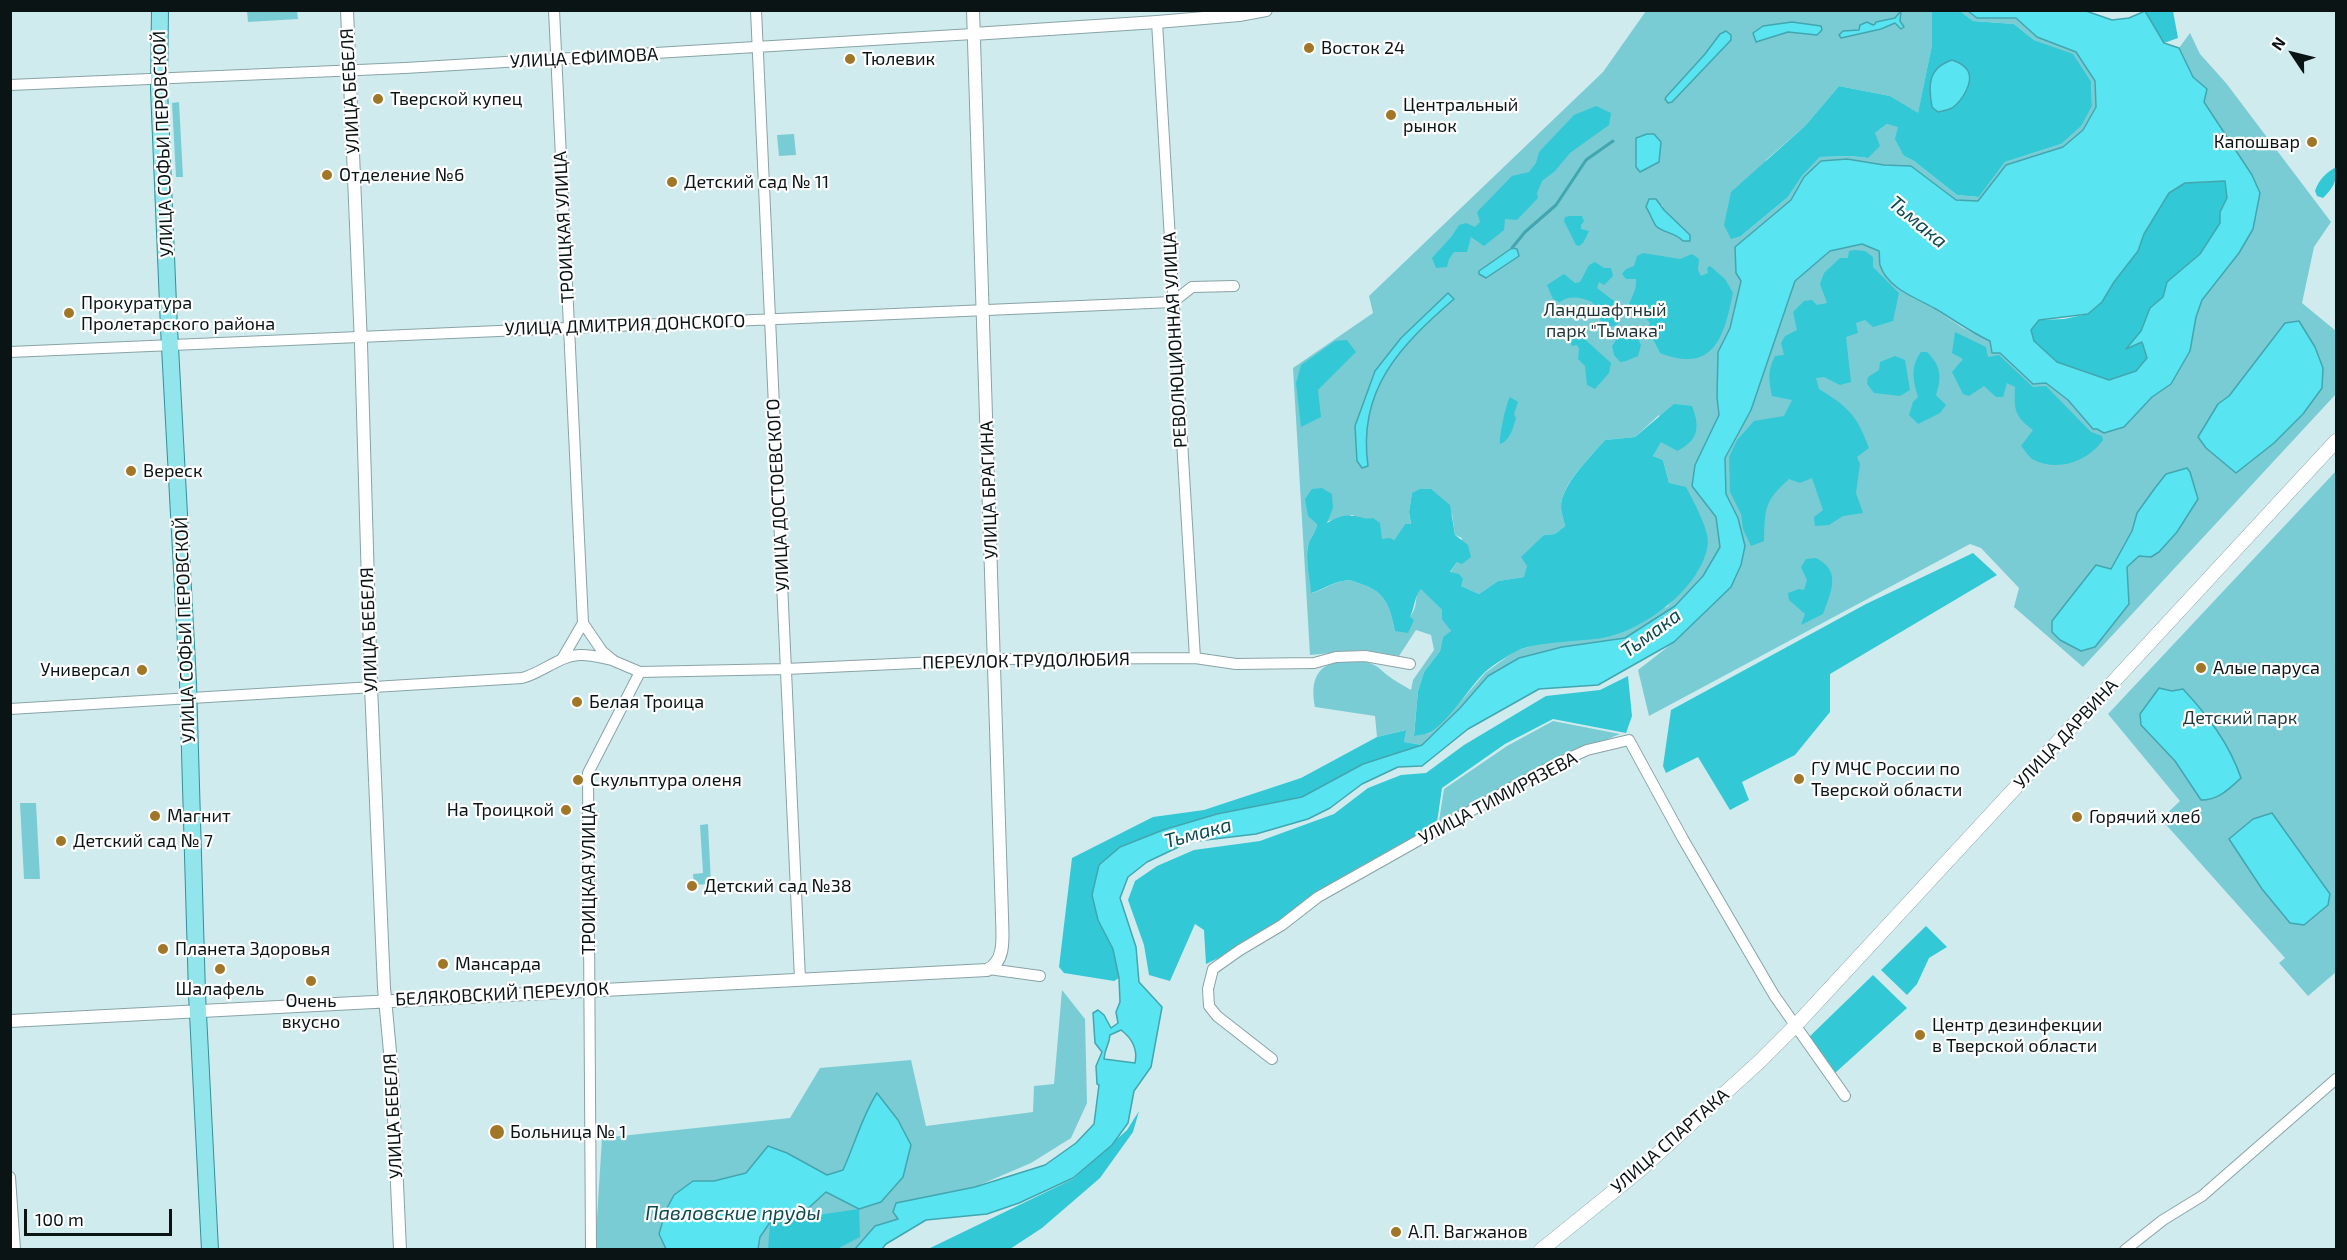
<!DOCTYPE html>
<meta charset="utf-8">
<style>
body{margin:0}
#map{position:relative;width:2347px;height:1260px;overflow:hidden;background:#cfebee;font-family:"Exo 2",sans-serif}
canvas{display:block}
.frame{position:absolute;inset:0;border:12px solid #0a1415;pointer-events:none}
.north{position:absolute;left:2263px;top:24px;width:60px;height:60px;-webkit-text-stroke:4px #fff;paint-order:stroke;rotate:305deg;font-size:16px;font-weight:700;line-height:24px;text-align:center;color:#0a1415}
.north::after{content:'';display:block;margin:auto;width:21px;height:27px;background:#0a1415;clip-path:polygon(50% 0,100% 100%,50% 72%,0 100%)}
.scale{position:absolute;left:24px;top:1209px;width:148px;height:27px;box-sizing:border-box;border:3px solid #0a1415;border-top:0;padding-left:8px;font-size:18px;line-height:21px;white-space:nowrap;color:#0a1415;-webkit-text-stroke:4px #fff;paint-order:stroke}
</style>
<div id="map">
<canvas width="2347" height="1260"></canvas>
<div class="frame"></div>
<div class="north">N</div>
<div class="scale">100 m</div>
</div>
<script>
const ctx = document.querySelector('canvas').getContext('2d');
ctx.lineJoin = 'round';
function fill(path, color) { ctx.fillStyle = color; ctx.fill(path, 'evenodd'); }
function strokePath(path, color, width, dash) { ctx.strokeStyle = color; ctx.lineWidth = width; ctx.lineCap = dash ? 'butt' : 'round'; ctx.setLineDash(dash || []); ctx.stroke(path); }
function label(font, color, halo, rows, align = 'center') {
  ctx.font = font + ' "Exo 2",sans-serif'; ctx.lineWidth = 4.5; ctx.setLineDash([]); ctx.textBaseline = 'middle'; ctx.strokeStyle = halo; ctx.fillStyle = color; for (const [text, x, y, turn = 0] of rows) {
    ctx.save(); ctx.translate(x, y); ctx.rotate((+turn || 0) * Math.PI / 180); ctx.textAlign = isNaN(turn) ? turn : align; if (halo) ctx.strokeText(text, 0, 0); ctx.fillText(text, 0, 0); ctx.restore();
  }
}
fill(new Path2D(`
 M247 11H297L298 19 248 22Z
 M1646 11H1932V45L1918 114 1890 96 1839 86 1805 126 1766 160 1741 236 1788 197 1802 176 1820 157 1850 156 1868 158 1875 133 1887 124 1898 126 1904 156 1914 161 1957 195 1979 197 2005 162 2061 144 2092 106 2091 81 2073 55 2034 40 2014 24 1973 21 1960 11H1968L1977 18 2016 17 2037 37 2076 52 2095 82 2096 107 2083 130 2063 147 2006 165 1979 201 1956 200 1911 166 1884 165 1847 159 1821 161 1804 177 1791 200 1735 247 1741 281 1730 328 1718 352 1717 397 1719 415 1695 465 1693 486 1716 517 1721 547 1703 576 1675 606 1625 638 1562 648 1519 658 1488 676 1460 708 1422 745 1404 742 1405 730 1377 737 1375 716 1315 707C1310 681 1316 663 1345 661 1353 660 1365 660 1372 664 1378 666 1383 672 1387 675 1395 681 1403 685 1411 690L1413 680 1434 650 1431 635 1416 630 1399 656 1364 650 1310 655 1293 368 1373 313 1369 296 1603 72ZM1720 34 1731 40 1672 102 1668 103 1666 97 1705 54ZM1662 205 1664 210 1690 235 1683 241 1677 234 1662 230 1646 208ZM1659 415 1677 451 1661 441 1653 456 1663 460 1669 483 1708 541 1698 571 1667 607 1515 651 1485 673 1455 708 1430 733 1414 735 1418 691 1424 672 1440 651 1443 637 1451 632 1442 610 1421 588C1415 595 1417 599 1415 607 1412 618 1402 624 1395 631 1390 607 1386 592 1361 584 1355 582 1350 579 1343 581 1334 582 1323 590 1312 593 1310 578 1304 556 1309 542 1312 536 1316 531 1317 524L1352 515 1364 520 1382 539 1394 540 1405 524 1411 525 1409 512 1412 493 1452 514 1455 535 1462 538 1457 562 1450 573 1461 586 1479 594 1498 581 1524 577 1544 535 1555 534 1565 526C1564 520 1561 513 1561 507 1561 484 1591 456 1605 440L1635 437Z
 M2190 33 2200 54 2226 83 2331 222 2314 247 2302 303 2336 331V394L2083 667 2014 607 2019 588 1981 548 1970 544 1649 716 1638 670 1674 642 1738 518 1726 494 1725 458 1751 410 1795 281 1830 251 1862 244 1879 251 1881 266 1913 298 1933 308 1963 328 1990 341 2033 384 2046 383 2068 400 2093 429 2124 427 2152 397 2171 384 2190 351 2196 317 2202 300 2239 253 2252 175 2204 102 2207 89 2193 77 2179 48Z
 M179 102 183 177H176L172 103Z
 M794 134 796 155 779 156 777 135Z
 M2336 471V972L2308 996 2279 963 2285 958 2161 819 2180 801 2108 714Z
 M1553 721 1620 734 1560 759 1438 827 1444 789 1507 746Z
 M20 803H36L40 879H24Z
 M708 824 711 884 694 885 693 874 703 873 700 825Z
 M1062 990 1085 1019 1087 1103 1071 1138 1031 1163 975 1187 896 1203 899 1219 875 1226 855 1249 595 1250 602 1138 790 1118 820 1068 911 1060 926 1126 1033 1112 1034 1086 1054 1084Z`), '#7accd4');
fill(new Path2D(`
 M1932 11H1960L1973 21 2014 24 2034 40 2073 54 2091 81 2092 106 2081 126 2061 144 2005 162 1979 197 1957 195 1914 161 1904 156 1895 139 1898 127 1887 124 1875 133 1880 146 1868 158 1850 156 1820 157 1802 176 1788 197 1741 236 1731 239 1724 225 1731 192 1805 126 1839 86 1890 96 1918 113 1932 45Z
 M2145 11H2173L2178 38 2164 43Z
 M1596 106 1611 113 1609 125 1570 153 1555 171 1542 181 1537 193 1538 198 1517 220 1505 219 1504 230 1484 246 1471 237 1467 252H1454L1449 259 1447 267 1436 268 1432 258 1452 236 1459 225 1466 223 1475 227 1480 222 1477 212 1512 176 1529 172 1536 163 1539 152 1574 115Z
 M2336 167C2337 182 2333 188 2323 198L2317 196 2315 191C2319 179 2326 173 2336 167Z
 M2225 181 2227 198 2220 212 2221 223 2200 254 2167 282 2163 297 2150 308 2141 331 2127 348 2142 342 2147 358 2136 371 2109 380 2057 362 2034 341 2031 330 2039 320 2064 319 2088 314 2102 302 2114 282 2138 251 2144 234 2169 193 2185 183Z
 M1569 216H1582L1584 221 1581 225V229L1589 231 1583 243 1579 246 1576 245 1564 221 1565 217Z
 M1854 250 1865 251 1873 257V267L1899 293 1893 321 1873 327 1865 320 1856 323 1858 333 1846 337 1851 382 1840 385 1824 377 1816 378 1819 389C1849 407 1857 416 1869 448L1857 457 1860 464 1856 493 1863 513 1843 516 1829 525 1815 526 1814 517 1823 510 1812 478 1800 483 1789 479C1764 501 1765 509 1764 541L1751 546 1743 529 1741 514 1730 492 1729 457 1737 440 1754 421 1784 416 1792 400 1772 396C1769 381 1767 371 1775 356L1784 355 1781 343 1785 336 1797 330 1793 312 1804 301 1812 300 1817 305 1827 303 1820 284 1824 273 1840 258H1848L1849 251Z
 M1643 253 1680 259 1692 254 1699 259 1698 270 1701 276 1708 273 1707 268 1710 266 1725 279 1733 293C1724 337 1714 374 1660 353L1648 329 1650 323 1643 315 1628 312C1627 301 1637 295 1636 279H1626L1622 274 1626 269 1634 266 1637 256Z
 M1595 262 1604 268H1611L1613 276 1604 285 1599 282 1597 288 1622 307 1618 324 1611 327C1598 323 1598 313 1592 302 1581 297 1569 295 1560 302L1553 299 1547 285 1564 274 1575 283 1580 282 1589 265Z
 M1569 331 1578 333 1611 363 1609 373 1595 389 1587 385 1585 366 1578 359 1579 349 1577 345 1572 346 1568 337Z
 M1955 332 1986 347 1988 357 1999 355 2033 387 2046 386 2091 432 2102 436 2103 440C2088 461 2059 472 2034 460 2029 458 2025 450 2021 446L2033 430C2014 416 2014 409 2015 387L2007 383 2003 397H1996L1984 386 1969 396 1963 394 1952 372 1963 359 1952 353Z
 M1618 337H1637L1641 345 1638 356 1626 361 1620 362 1614 355 1612 346Z
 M1347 340 1356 352 1318 390 1321 417 1301 427 1296 383 1301 365 1335 341Z
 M1921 352H1927C1941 366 1942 377 1936 395L1946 405 1940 413 1918 424 1909 415 1913 402 1918 397C1913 380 1910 367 1921 352Z
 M1895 356 1905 360 1910 390 1900 396 1874 393 1867 384 1868 377 1879 370 1880 362Z
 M1510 397 1518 402 1514 414 1516 418C1513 428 1510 441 1500 444 1499 437 1506 403 1510 397Z
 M1674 404 1692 406C1700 427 1699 440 1677 451L1661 442 1653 456 1663 460 1669 483 1686 487C1693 500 1708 528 1708 542 1704 587 1643 631 1602 638 1579 642 1532 641 1513 653 1503 659 1491 666 1483 674 1466 692 1452 717 1431 732 1427 734 1419 735 1414 736L1418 691 1424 672 1440 651 1443 637 1451 631 1442 619V610L1421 589C1414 597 1415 607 1410 617L1414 620 1408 633 1395 631C1390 607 1386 592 1361 584 1355 582 1350 579 1343 581 1333 582 1322 590 1311 593 1310 578 1304 557 1309 542 1312 536 1316 531 1317 524L1308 516 1305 499 1312 489 1322 488 1332 494 1333 508 1327 523C1334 519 1343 514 1352 516 1361 516 1364 520 1373 518L1380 523 1382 539 1390 538 1394 540 1405 524H1411L1409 512 1412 493 1420 489H1431L1450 505 1455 535 1468 545 1471 557 1462 564 1457 562 1450 572 1459 574 1463 579 1461 586 1479 594 1498 581 1524 577 1527 566 1521 557 1544 535 1555 534 1565 526C1564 520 1561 513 1561 507 1561 485 1591 456 1605 440L1635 437Z
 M1973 553 1997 575 1830 674V712L1795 755 1742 782 1749 800 1730 810 1698 757 1666 773 1663 766 1671 710 1866 604Z
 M1816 558C1842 571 1831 592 1823 614L1801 625 1805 614 1789 600 1788 593 1799 589 1804 590 1807 580 1801 567 1806 559Z
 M1628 676 1632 716 1626 733 1553 719 1505 744 1442 788 1436 829 1237 949 1206 964 1204 930 1195 924 1170 981 1149 975 1144 945 1128 900 1135 881 1157 866 1194 850 1260 841 1334 814 1368 788 1401 775 1426 773 1464 745 1546 696 1600 690Z
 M1406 730 1404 742 1422 745 1363 764 1302 797 1217 814 1163 830 1120 847 1098 920 1113 949 1119 978 1114 981 1064 973 1059 967 1072 858 1153 817 1204 810 1301 778 1377 737Z
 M1926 926 1947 947 1929 958 1917 984 1907 995 1881 970Z
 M1873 975 1907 1008 1835 1073 1808 1038Z
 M1139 1111 1133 1132 1100 1178 1042 1228 1010 1249 926 1250 1073 1179 1127 1130Z
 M859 1209 860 1237 837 1249 768 1250 770 1222Z`), '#33c8d5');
const water = new Path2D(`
 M1901 11 1900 21 1904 27 1901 29 1895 23 1881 29 1841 38 1839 35 1843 31 1859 30 1860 25 1867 22 1873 25 1875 24 1876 22 1895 18Z
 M1968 11H2086L2112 20 2129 18 2145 11 2164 43 2179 48 2193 77 2207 89 2204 102 2252 175 2260 193 2253 229 2239 253 2202 300 2196 317 2190 351 2171 384 2152 397 2124 427 2104 433 2097 429H2093L2068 400 2046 383 2033 384 2000 353H1992L1990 341C1970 332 1953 319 1934 308 1916 298 1887 288 1880 265 1879 261 1880 256 1879 251L1862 244 1830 251 1795 281 1751 410 1725 458 1726 494 1738 518 1745 546 1741 565 1731 587 1674 642 1598 685 1539 689 1468 729 1422 766 1398 767 1362 784 1330 808 1308 819 1256 834 1189 842 1147 862 1128 877 1120 898 1136 947 1139 982 1162 1007 1151 1067 1134 1091 1128 1123 1112 1145 1073 1178 1019 1203 987 1214 926 1220 886 1244 882 1249H855L875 1226 898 1219 893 1212 896 1203 975 1187 1045 1165 1076 1143 1094 1124 1099 1085 1097 1084 1096 1066 1102 1052 1095 1043 1093 1013 1098 1010 1104 1015 1111 1028 1118 1023 1116 1012 1120 1002 1119 978 1113 949 1098 920 1092 895 1099 865 1120 847 1163 830 1217 814 1302 797 1363 764 1422 745 1460 708 1488 676 1519 658 1562 647 1625 638 1675 606 1703 576 1720 547 1716 517 1692 486 1695 465 1719 415 1717 397 1718 352 1730 328 1741 281 1736 273 1735 247 1791 200 1804 177 1821 161 1847 159 1884 165 1911 166 1956 200 1978 201 2006 165 2063 147 2083 130 2096 107 2095 81 2076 52 2037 37 2016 18H1977ZM2225 181 2227 198 2220 212V223L2200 254 2167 282 2163 297 2150 308 2141 331 2126 349 2142 342 2147 358 2136 371 2109 380 2057 362 2034 341 2031 330 2039 320 2088 314 2102 302 2114 282 2138 251 2144 234 2169 193 2185 183ZM1121 1030C1133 1039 1138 1049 1135 1063L1104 1059C1105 1047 1109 1046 1110 1035Z
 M1792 22 1821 26 1822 30 1817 35 1788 32 1756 42 1753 33 1763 26Z
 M1726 31 1731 35V40L1672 102 1668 103 1665 99 1666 97 1705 54 1720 34Z
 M1952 60C1958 62 1965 65 1968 71 1974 82 1962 101 1952 108 1948 110 1943 111 1938 112L1932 107C1928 85 1928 68 1952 60Z
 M1647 134H1654L1661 142 1659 162 1640 172 1636 167V138Z
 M1649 199H1656L1664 210 1690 235V241H1683C1675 232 1663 233 1656 226 1652 220 1650 213 1646 207Z
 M1512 248 1517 249 1519 256 1486 278 1479 274V271Z
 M1448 293 1454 299C1401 345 1357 389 1368 466L1362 468 1357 461 1355 426 1375 371 1401 338Z
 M2299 321 2315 347 2323 368 2322 388 2303 414 2274 443 2236 473 2206 448 2198 437 2218 404 2229 396 2285 323Z
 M2187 468 2190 472 2198 499 2177 532 2159 552 2151 557 2139 556 2127 567 2129 604 2095 647 2081 651 2060 640 2052 632V621L2096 565 2111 569 2132 531 2137 513 2155 488 2166 474Z
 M2159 688 2172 691 2183 689C2208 716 2229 743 2241 778 2228 790 2218 800 2201 800L2175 761 2141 725 2140 714Z
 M2272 813 2330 894 2328 905 2304 925 2290 923 2262 889 2229 839 2253 819Z
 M877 1093 898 1120 911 1145 903 1177 881 1202 859 1209 826 1192 803 1213 775 1215 760 1237 758 1249H666L659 1234 666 1210 674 1195 693 1181H714L746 1173 768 1146 787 1153 827 1175 843 1170C855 1144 862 1116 877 1093Z`);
fill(water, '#59e4f1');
strokePath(water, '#41a6af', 1.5);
strokePath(new Path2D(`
 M1512 248 1525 232 1556 205 1586 160 1613 141`), '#41a6af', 3);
const minor = new Path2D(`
 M554 10 583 623 602 651 614 661 640 672 786 669 1002 659 1195 658 1236 664 1314 663 1336 657 1365 656 1410 664
 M756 10 800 979
 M1157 22 1195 658
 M10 85 405 68 973 34
 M10 352 1173 302 1192 287 1234 286
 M562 659 583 623
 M10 709 522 678C542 673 559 656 579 655 590 654 602 658 613 660
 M989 969 1040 976
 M1272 1059 1217 1016 1209 1006 1208 989 1213 969 1240 950 1282 925 1318 897 1515 786 1556 764 1587 750 1629 740 1683 839 1774 995 1845 1096
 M10 1177 15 1250
 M591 1250 588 773 640 672
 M2125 1250 2163 1220 2202 1196 2336 1079`);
const tertiary = new Path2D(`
 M347 10 361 344 371 686 384 988 392 1073 400 1250
 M973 34 1157 22 1239 15 1266 10
 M10 1021 987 970C1007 961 1002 934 1002 916L973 10`);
const secondary = new Path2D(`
 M1541 1250 1640 1170 1759 1062 1795 1026 2336 441`);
const primary = new Path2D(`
 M160 10 159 89 169 328 188 682 197 994 210 1250`);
strokePath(minor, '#89a3a6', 12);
strokePath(tertiary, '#89a3a6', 14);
strokePath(secondary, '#89a3a6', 15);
strokePath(primary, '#349099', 18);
strokePath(minor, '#fff', 10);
strokePath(tertiary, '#fff', 12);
strokePath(secondary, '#fff', 14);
strokePath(primary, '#93e5ec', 16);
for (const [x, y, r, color] of [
 [1309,48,6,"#a17626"],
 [850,59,6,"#a17626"],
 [378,99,6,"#a17626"],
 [1391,115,6,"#a17626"],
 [2312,142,6,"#a17626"],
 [327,175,6,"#a17626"],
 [672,182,6,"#a17626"],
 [69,313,6,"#a17626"],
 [131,471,6,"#a17626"],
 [2201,668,6,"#a17626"],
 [142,670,6,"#a17626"],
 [577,702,6,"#a17626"],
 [1799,779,6,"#a17626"],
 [578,780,6,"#a17626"],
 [566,810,6,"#a17626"],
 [155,816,6,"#a17626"],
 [2077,817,6,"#a17626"],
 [61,841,6,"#a17626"],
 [692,886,6,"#a17626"],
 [163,949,6,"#a17626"],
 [443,964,6,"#a17626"],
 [220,969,6,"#a17626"],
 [311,981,6,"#a17626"],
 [1920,1035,6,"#a17626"],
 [497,1132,8,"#a17626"],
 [1396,1232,6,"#a17626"]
]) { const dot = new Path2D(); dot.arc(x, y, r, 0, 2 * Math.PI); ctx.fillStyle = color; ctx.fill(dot); strokePath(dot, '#fff', 2); }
label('18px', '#0a1415', '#fff', [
 ["Восток 24",1321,48],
 ["Тюлевик",862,59],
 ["Тверской купец",390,99],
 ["Центральный",1403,105],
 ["рынок",1403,126],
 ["Капошвар",2300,142,"right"],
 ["Отделение №6",339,175],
 ["Детский сад № 11",684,182],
 ["Прокуратура",81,303],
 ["Пролетарского района",81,324],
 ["Вереск",143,471],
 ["Алые паруса",2213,668],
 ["Универсал",130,670,"right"],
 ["Белая Троица",589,702],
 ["ГУ МЧС России по",1811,769],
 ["Тверской области",1811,790],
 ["Скульптура оленя",590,780],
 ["На Троицкой",554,810,"right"],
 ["Магнит",167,816],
 ["Горячий хлеб",2089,817],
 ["Детский сад № 7",73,841],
 ["Детский сад №38",704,886],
 ["Планета Здоровья",175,949],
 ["Мансарда",455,964],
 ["Шалафель",220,989,"center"],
 ["Очень",311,1001,"center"],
 ["вкусно",311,1022,"center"],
 ["Центр дезинфекции",1932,1025],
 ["в Тверской области",1932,1046],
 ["Больница № 1",510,1132],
 ["А.П. Вагжанов",1408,1232]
], 'left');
label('18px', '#0a1415', '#fff', [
 ["УЛИЦА ЕФИМОВА",584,58,-3],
 ["УЛИЦА БЕБЕЛЯ",350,91,-93],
 ["УЛИЦА СОФЬИ ПЕРОВСКОЙ",163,144,-92],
 ["ТРОИЦКАЯ УЛИЦА",564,227,-93],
 ["УЛИЦА ДМИТРИЯ ДОНСКОГО",625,325,-2],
 ["РЕВОЛЮЦИОННАЯ УЛИЦА",1175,340,-93],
 ["УЛИЦА БРАГИНА",989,490,-92],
 ["УЛИЦА ДОСТОЕВСКОГО",778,495,-93],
 ["УЛИЦА СОФЬИ ПЕРОВСКОЙ",185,630,-92],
 ["УЛИЦА БЕБЕЛЯ",369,630,-92],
 ["ПЕРЕУЛОК ТРУДОЛЮБИЯ",1026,661,-1],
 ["УЛИЦА ДАРВИНА",2066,734,-47],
 ["УЛИЦА ТИМИРЯЗЕВА",1498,798,-28],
 ["ТРОИЦКАЯ УЛИЦА",589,879,-90],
 ["БЕЛЯКОВСКИЙ ПЕРЕУЛОК",502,994,-3],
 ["УЛИЦА БЕБЕЛЯ",393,1116,-93],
 ["УЛИЦА СПАРТАКА",1670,1141,-41]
]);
label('18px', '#1e3639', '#fff', [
 ["Ландшафтный",1605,310],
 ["парк \"Тьмака\"",1605,331],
 ["Детский парк",2240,718]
]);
label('italic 20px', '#0d4b51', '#fff', [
 ["Тьмака",1918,222,40],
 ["Тьмака",1651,633,-36],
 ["Тьмака",1198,833,-15],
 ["Павловские пруды",733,1213]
]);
</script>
